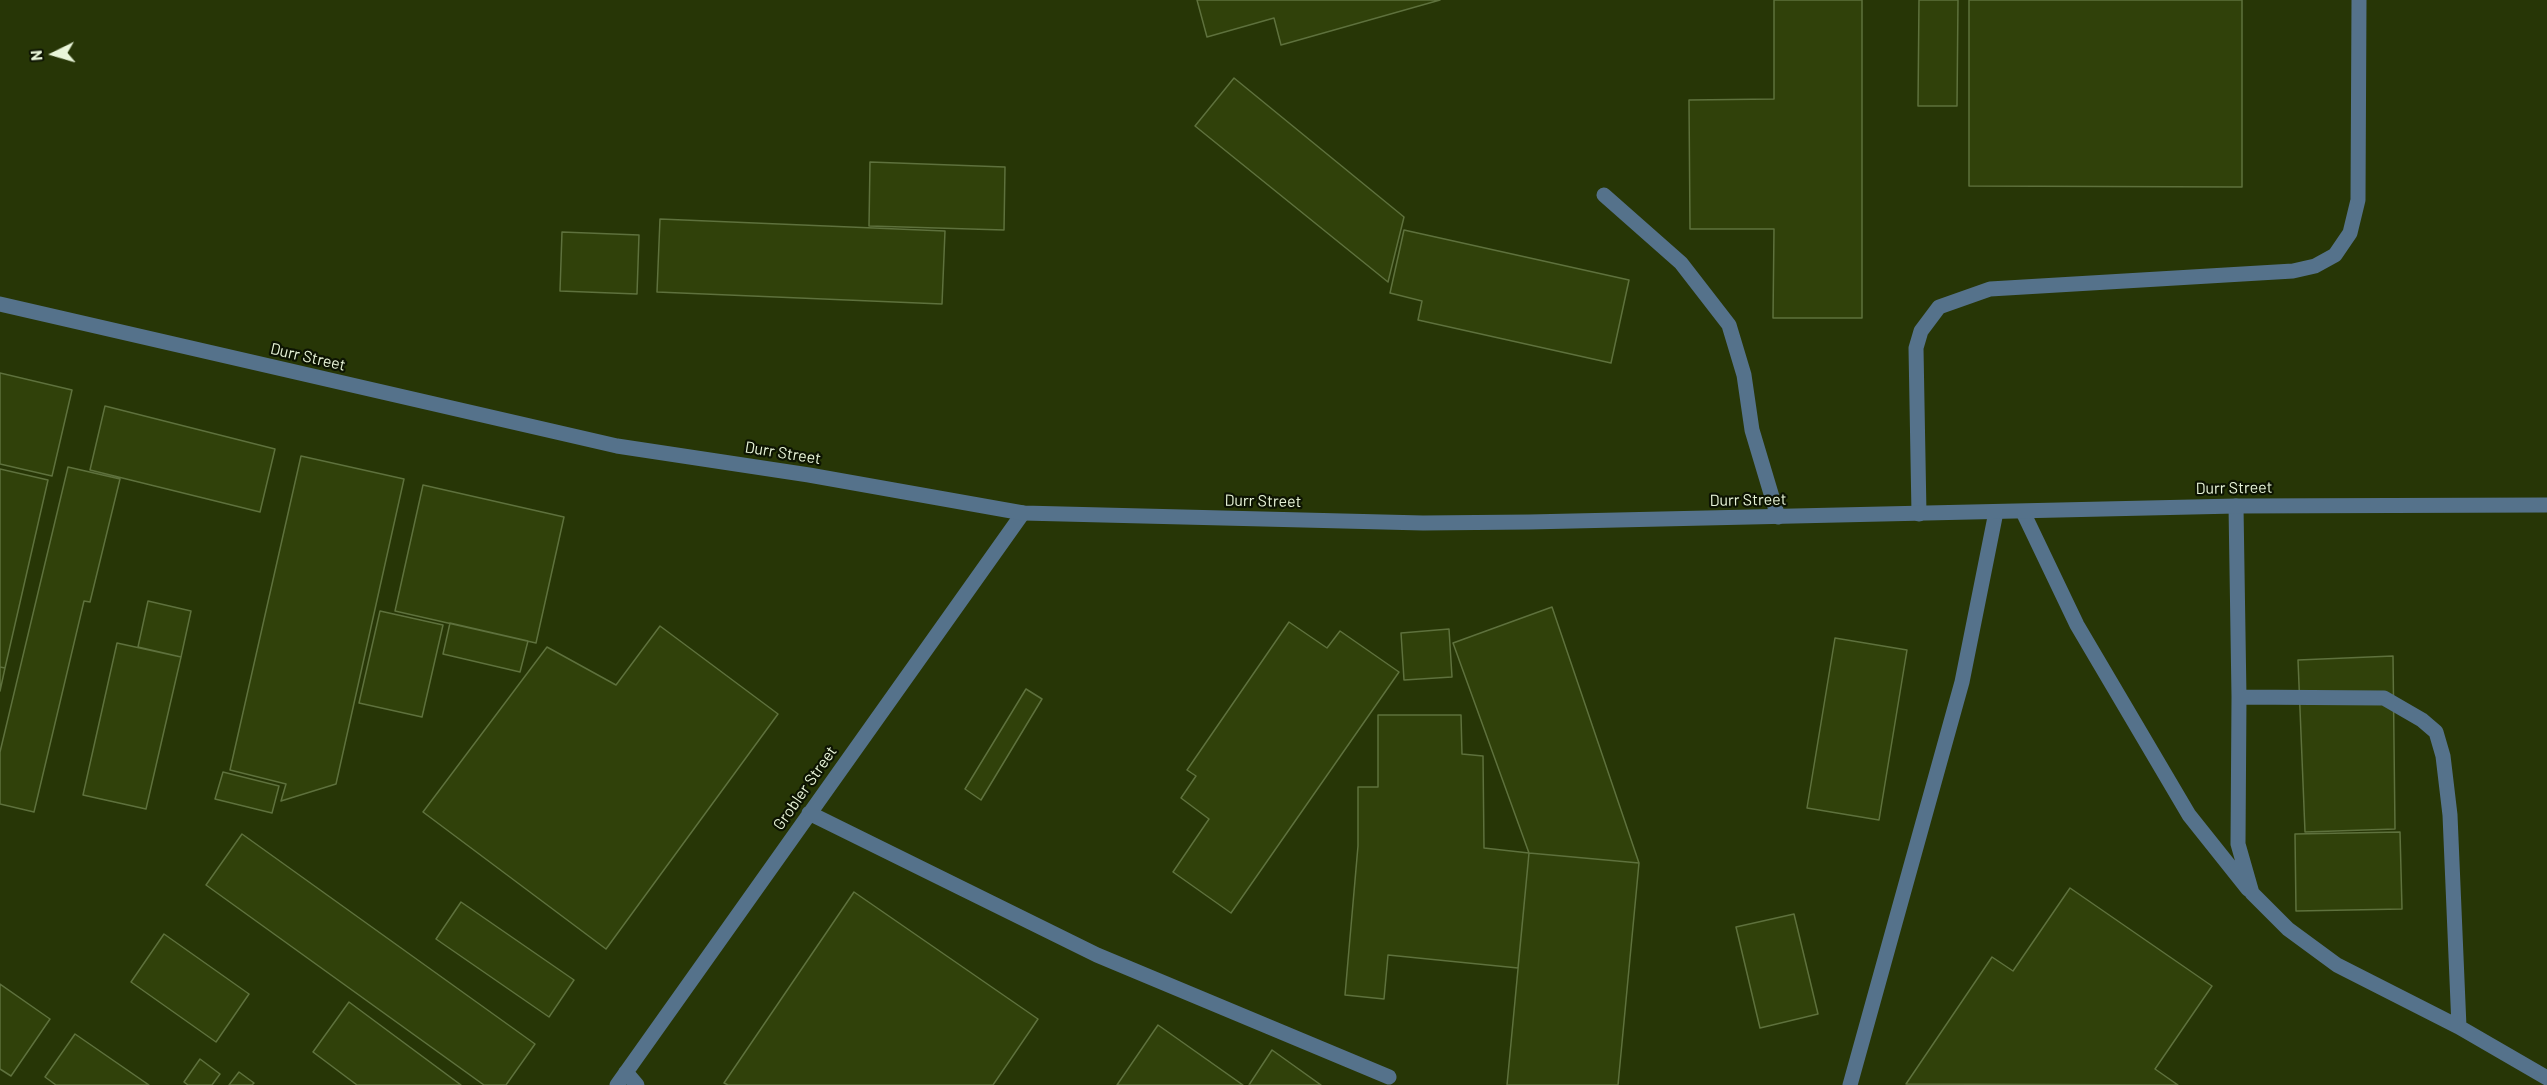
<!DOCTYPE html>
<style>
body{margin:0}
#map{position:relative;width:2547px;height:1085px;overflow:hidden;background:#212d05;font-family:Barlow,sans-serif}
canvas{display:block}
.north{position:absolute;left:24px;top:24px;width:60px;height:60px;-webkit-text-stroke:4px #0d1402;paint-order:stroke;rotate:265deg;font-size:16px;font-weight:700;line-height:24px;text-align:center;color:#e9f5d9}
.north::after{content:'';display:block;margin:auto;width:21px;height:27px;background:#e9f5d9;clip-path:polygon(50% 0,100% 100%,50% 72%,0 100%)}
</style>
<div id="map">
<canvas width="2547" height="1085"></canvas>
<div class="north">N</div>
</div>
<script>
const ctx = document.querySelector('canvas').getContext('2d');
ctx.lineJoin = 'round';
function fill(path, color) { ctx.fillStyle = color; ctx.fill(path, 'evenodd'); }
function strokePath(path, color, width, dash) { ctx.strokeStyle = color; ctx.lineWidth = width; ctx.lineCap = dash ? 'butt' : 'round'; ctx.setLineDash(dash || []); ctx.stroke(path); }
function label(font, color, halo, rows, align = 'center') {
  ctx.font = font + ' Barlow,sans-serif'; ctx.lineWidth = 4.5; ctx.setLineDash([]); ctx.textBaseline = 'middle'; ctx.strokeStyle = halo; ctx.fillStyle = color; for (const [text, x, y, turn = 0] of rows) {
    ctx.save(); ctx.translate(x, y); ctx.rotate((+turn || 0) * Math.PI / 180); ctx.textAlign = isNaN(turn) ? turn : align; if (halo) ctx.strokeText(text, 0, 0); ctx.fillText(text, 0, 0); ctx.restore();
  }
}
fill(new Path2D(`
 M0 0H2547V1085H0Z`), '#273606');
const building = new Path2D(`
 M1197 0H1440L1281 45 1274 18 1207 37Z
 M1774 0H1862V318H1773L1774 229H1690L1689 100 1774 99Z
 M1919 0H1958L1957 106H1918Z
 M1969 0H2242V187L1969 186Z
 M1234 78 1404 217 1388 282 1195 126Z
 M870 162 1005 167 1004 230 869 226Z
 M660 219 945 231 942 304 657 292Z
 M1404 230 1629 280 1611 363 1418 320 1422 301 1390 293Z
 M562 232 639 235 637 294 560 291Z
 M0 373 72 390 52 476 0 464Z
 M105 406 275 449 260 512 90 470Z
 M301 456 404 479 336 784 281 801 286 784 230 770Z
 M68 467 120 479 90 602 84 601 34 812 0 804V752Z
 M0 469 48 480 5 668 0 667Z
 M423 485 564 517 536 643 395 611Z
 M148 601 191 611 181 657 138 647Z
 M1552 607 1639 863 1529 853 1453 643Z
 M380 611 443 625 422 717 359 703Z
 M1289 622 1327 648 1340 631 1399 672 1231 913 1173 872 1209 819 1181 798 1196 776 1187 770Z
 M450 623 528 641 520 672 443 654Z
 M660 626 778 714 606 949 423 812 547 647 616 685Z
 M1449 629 1452 677 1404 680 1401 633Z
 M1835 638 1907 650 1879 820 1807 808Z
 M117 643 181 657 146 809 83 795Z
 M2393 656 2395 829 2305 832 2298 660Z
 M0 667 5 668 0 691Z
 M1026 689 1042 699 981 800 965 789Z
 M1378 715H1461L1462 754 1483 756 1484 848 1529 853 1518 968 1388 955 1384 999 1345 995 1358 846V787H1378Z
 M223 772 279 786 272 813 215 799Z
 M2400 832 2402 909 2296 911 2295 834Z
 M242 834 535 1044 506 1085H484L206 885Z
 M1529 853 1639 863 1618 1085H1507Z
 M2070 888 2212 986 2155 1069 2178 1085 1906 1084 1992 957 2013 971Z
 M854 892 1038 1019 993 1085H728L724 1083Z
 M461 902 574 980 549 1017 436 939Z
 M1794 914 1818 1014 1760 1028 1736 927Z
 M164 934 249 994 216 1042 131 982Z
 M0 984 50 1019 11 1076 0 1069Z
 M349 1002 461 1085H357L313 1052Z
 M1158 1025 1243 1085H1117Z
 M75 1034 149 1085H56L45 1077Z
 M1272 1050 1321 1085H1249Z
 M200 1059 220 1074 212 1085H188L184 1082Z
 M239 1072 254 1083 252 1085H229Z`);
fill(building, '#30410a');
strokePath(building, '#5e713d', 1.5);
strokePath(new Path2D(`
 M1604 195 1681 263 1729 325 1744 375 1752 430 1778 517
 M2236 506 2239 697 2238 844 2252 893 2288 929 2337 965 2459 1027 2547 1078
 M2023 512 2077 625 2189 815 2248 889
 M1919 514 1916 348 1921 331 1939 307 1990 289 2293 271 2315 266 2335 255 2350 233 2358 200 2359 0
 M2239 697 2384 698 2422 720 2436 732 2443 756 2450 815 2459 1027
 M809 813 1097 955 1389 1077
 M626 1072 637 1085
 M617 1085 1023 513
 M1850 1085 1962 682 1996 512`), '#55728b', 15);
strokePath(new Path2D(`
 M0 304 617 446 809 475 1023 513 1423 523 1529 522 2236 506 2547 505`), '#55728b', 15);
label('16px', '#e9f5d9', '#0d1402', [
 ["Durr Street",308,357,13],
 ["Durr Street",783,453,9],
 ["Durr Street",2234,488,-1],
 ["Durr Street",1748,500,-1],
 ["Durr Street",1263,501,1],
 ["Grobler Street",805,788,-55]
]);
</script>
